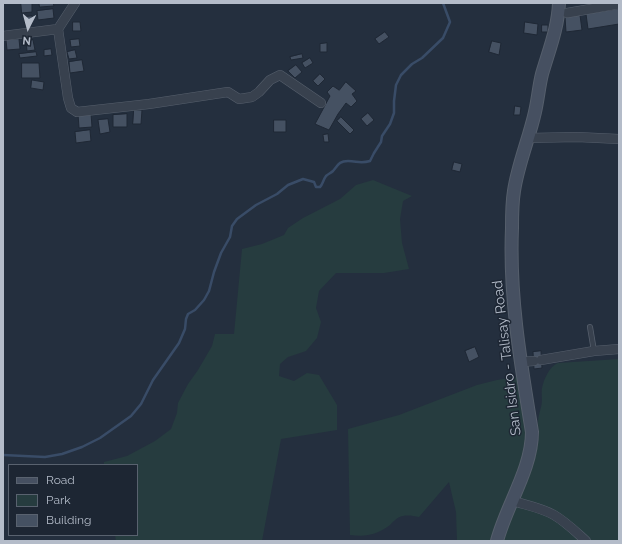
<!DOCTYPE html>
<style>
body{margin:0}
#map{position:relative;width:622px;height:544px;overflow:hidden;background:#242f3e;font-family:Raleway,sans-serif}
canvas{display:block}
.frame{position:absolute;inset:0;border:4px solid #b4bcc9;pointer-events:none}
.legend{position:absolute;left:8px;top:464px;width:130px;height:72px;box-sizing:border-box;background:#1d2633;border:1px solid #59626f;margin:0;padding:5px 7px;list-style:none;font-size:12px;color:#b4bcc9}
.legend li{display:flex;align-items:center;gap:8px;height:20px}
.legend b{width:20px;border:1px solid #59626f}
.north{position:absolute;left:8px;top:8px;width:40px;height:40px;-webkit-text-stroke:3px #1d2633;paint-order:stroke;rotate:186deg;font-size:11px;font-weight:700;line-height:16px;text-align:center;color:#b4bcc9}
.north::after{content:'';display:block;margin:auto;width:14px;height:18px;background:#b4bcc9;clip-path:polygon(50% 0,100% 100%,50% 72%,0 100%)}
</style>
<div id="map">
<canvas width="622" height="544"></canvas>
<div class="frame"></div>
<ul class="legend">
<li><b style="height:5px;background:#465061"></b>Road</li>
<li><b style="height:11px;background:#263c3f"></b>Park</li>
<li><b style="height:11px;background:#455162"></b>Building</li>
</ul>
<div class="north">N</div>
</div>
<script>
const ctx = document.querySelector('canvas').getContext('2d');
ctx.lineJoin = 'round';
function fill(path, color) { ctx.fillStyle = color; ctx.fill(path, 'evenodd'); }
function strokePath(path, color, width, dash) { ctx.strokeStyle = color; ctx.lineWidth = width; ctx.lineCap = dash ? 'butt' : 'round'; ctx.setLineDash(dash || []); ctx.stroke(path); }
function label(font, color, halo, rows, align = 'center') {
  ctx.font = font + ' Raleway,sans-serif'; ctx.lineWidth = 3; ctx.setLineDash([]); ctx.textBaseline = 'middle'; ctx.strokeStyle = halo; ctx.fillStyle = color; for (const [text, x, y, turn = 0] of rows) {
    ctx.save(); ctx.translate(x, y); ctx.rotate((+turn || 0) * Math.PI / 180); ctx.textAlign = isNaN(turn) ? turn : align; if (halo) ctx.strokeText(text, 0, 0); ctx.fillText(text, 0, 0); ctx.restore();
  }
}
fill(new Path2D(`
 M373 180 412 196 403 201 400 219 402 243 409 269 384 273H336L319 291 316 308 321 322 317 338 306 351 288 357 280 364 279 376 294 381 307 373 319 375 337 405V430L281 439 262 541H116L115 535H137V465H104V462L127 456 155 441 171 429 177 413 178 403 188 384 198 370 212 346 215 334H234L242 249 262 244 284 235 288 228 303 218 340 199 356 185Z
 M619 359V541H501C515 508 536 470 539 434 539 430 538 426 538 422 538 416 540 412 541 407 543 401 541 394 542 388 544 379 549 367 558 363Z
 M517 377 529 441 493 541H457L456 512 449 482 419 517C414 516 408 515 403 516 397 517 394 521 390 525 376 535 367 537 350 535L348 429 399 415 477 385 497 380Z`), '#263c3f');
strokePath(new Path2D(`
 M3 455 45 457 62 454 82 447 100 438 131 416 141 404 153 380 179 343 185 329 186 319 188 314 195 310 204 300 209 291 214 272 221 253 230 237 232 226 237 219 256 205 277 194 288 185 303 179 314 182 316 187H320C323 184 323 180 326 176 328 174 331 173 333 171 338 165 339 161 348 161 357 161 360 164 370 161L374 153 381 142 382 136 390 124 394 113V101L396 85 401 75 412 64 422 58 443 38 450 22 443 3`), '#394c67', 2.5);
const building = new Path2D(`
 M21 3H32V12L22 13Z
 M39 3H53L54 6 40 7Z
 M53 9 54 18 38 20 37 11Z
 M619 9V24L588 29 586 14Z
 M580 15 582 30 566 32 565 17Z
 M32 16V24L25 25V17Z
 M73 22H80L81 31H73Z
 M525 22 538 24 537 35 524 33Z
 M542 25H548V32H542Z
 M385 32 389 37 379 44 375 39Z
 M19 39 20 49 7 50 6 40Z
 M79 39 80 46 71 47 70 40Z
 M33 40 35 50 27 51 26 41Z
 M492 41 501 43 499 55 489 52Z
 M327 43V52H320V44Z
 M51 49 52 55 44 56V50Z
 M75 50 77 58 69 59 67 52Z
 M36 52 37 56 20 58 19 54Z
 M302 54 303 58 291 60 290 57Z
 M310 58 313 63 305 68 302 63Z
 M82 60 84 71 70 73 69 62Z
 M22 63H39L40 78H22Z
 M296 65 302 72 295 78 288 71Z
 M320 74 325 79 318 86 313 81Z
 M32 80 44 82 43 90 31 88Z
 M346 82 356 91 352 94 357 101 351 107 346 103 338 114 329 130 315 124 330 96 327 92 333 86 339 90Z
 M515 106 521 107 520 115H514Z
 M134 110H142L141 124H133Z
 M91 113 92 127 79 128 78 114Z
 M368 113 374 120 367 126 361 119Z
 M127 114V127H113V115Z
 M341 117 354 130 350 134 337 121Z
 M108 119 110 132 100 134 98 120Z
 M274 120H286V132H274Z
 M90 130 91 141 76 143 75 132Z
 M328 134 329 142H324L323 135Z
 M454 162 462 164 460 172 452 170Z
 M475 347 479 357 469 362 465 351Z
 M541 351 542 368 534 369 533 352Z`);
fill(building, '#455162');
strokePath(building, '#1f2835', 1);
const lane = new Path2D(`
 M590 327 594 351`);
const street = new Path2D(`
 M567 13 619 4
 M58 29 68 98 71 108 77 112 149 104 228 92 239 99 252 97 259 92 270 80 280 75 321 103
 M3 36 58 29 75 3
 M528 138 577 137 619 139
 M541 360 594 351 619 349
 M520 362 534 361
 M513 501C526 505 542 508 554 515 566 522 576 532 586 541`);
const secondary = new Path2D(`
 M497 541C506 506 532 469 532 432 521 365 509 297 512 228 512 216 512 203 514 191 518 164 529 139 535 112 538 99 539 86 542 74 549 50 558 28 559 3`);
strokePath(lane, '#565f6c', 6);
strokePath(street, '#565f6c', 10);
strokePath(secondary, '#565f6c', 14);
strokePath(lane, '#38414e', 4.5);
strokePath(street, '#38414e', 9);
strokePath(secondary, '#465061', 12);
label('14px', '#b4bcc9', '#1d2633', [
 ["San Isidro - Talisay Road",507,358,-97]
]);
</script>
